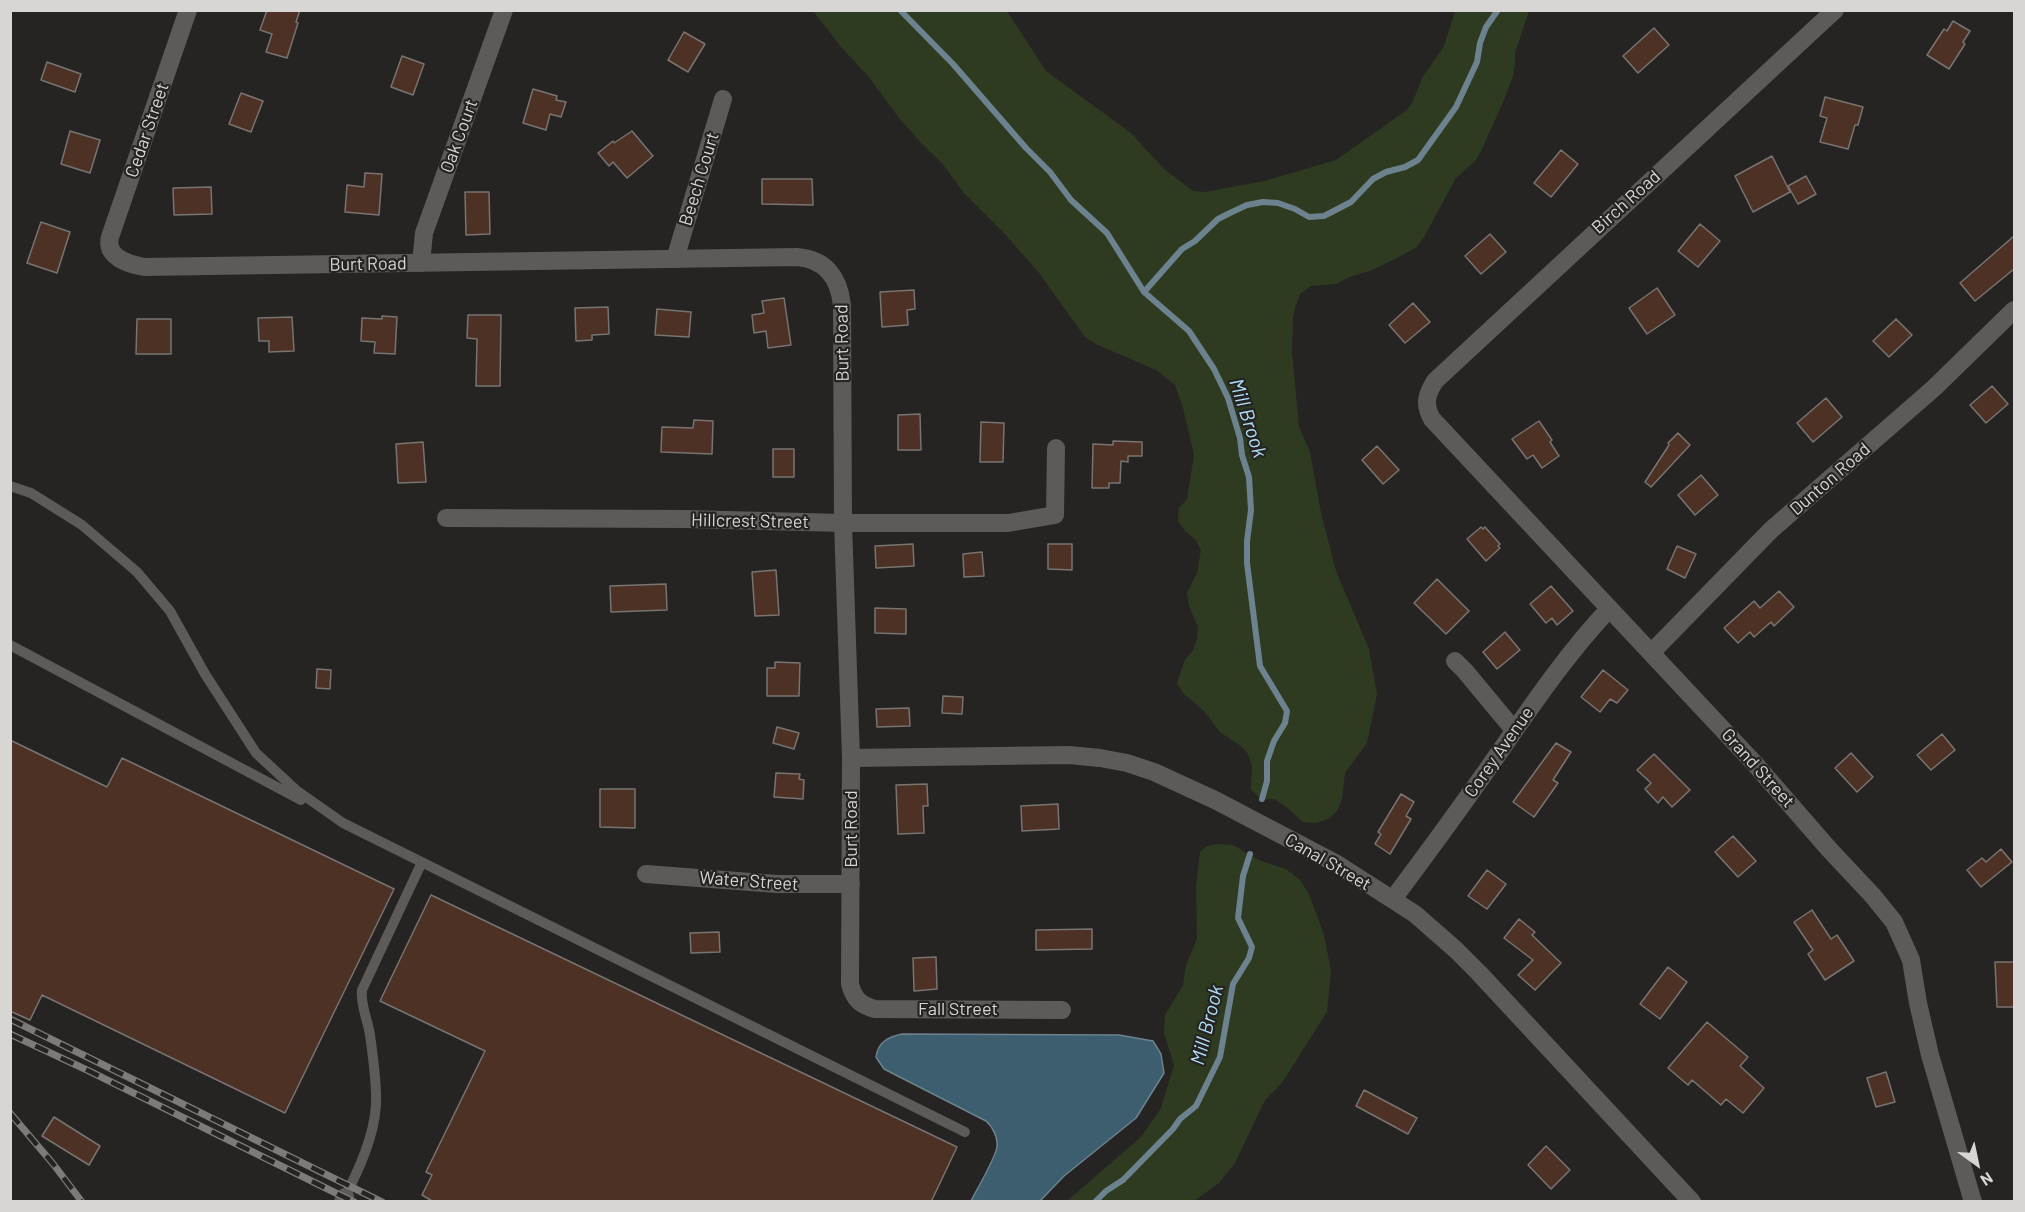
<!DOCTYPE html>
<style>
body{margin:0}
#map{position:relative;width:2025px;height:1212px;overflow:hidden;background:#262422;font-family:Barlow,sans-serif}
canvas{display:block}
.frame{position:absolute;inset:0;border:12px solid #d8d6d5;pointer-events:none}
.north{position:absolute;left:1947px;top:1134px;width:60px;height:60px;-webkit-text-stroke:4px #262422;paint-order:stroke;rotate:147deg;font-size:16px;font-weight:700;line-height:24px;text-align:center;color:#d8d6d5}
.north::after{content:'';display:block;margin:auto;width:21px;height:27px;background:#d8d6d5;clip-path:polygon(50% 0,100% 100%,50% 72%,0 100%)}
</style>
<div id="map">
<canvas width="2025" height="1212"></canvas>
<div class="frame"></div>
<div class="north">N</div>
</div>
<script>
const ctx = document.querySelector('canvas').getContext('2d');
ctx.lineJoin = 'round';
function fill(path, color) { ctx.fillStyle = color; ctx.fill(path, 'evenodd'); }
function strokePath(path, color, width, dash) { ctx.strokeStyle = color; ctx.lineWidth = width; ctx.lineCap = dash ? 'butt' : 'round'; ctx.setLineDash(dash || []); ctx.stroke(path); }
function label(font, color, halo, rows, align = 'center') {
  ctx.font = font + ' Barlow,sans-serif'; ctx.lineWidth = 4.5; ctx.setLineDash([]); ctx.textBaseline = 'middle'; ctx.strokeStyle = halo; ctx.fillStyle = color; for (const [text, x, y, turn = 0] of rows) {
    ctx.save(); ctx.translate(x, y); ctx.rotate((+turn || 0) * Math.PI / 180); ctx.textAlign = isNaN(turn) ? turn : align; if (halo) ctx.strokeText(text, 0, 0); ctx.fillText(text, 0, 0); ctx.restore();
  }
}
fill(new Path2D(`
 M813 11H1007L1046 71 1131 133 1164 169 1193 191 1205 192 1264 181 1336 160 1407 110 1413 101 1422 78 1444 46 1455 11H1529L1515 53V64L1513 76 1504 100 1482 149 1476 160 1456 178 1424 237 1417 247 1395 259 1372 270 1347 278 1336 284 1311 286 1300 294 1296 305 1293 316 1292 352 1299 427 1310 452 1321 513 1336 571 1369 649 1377 694 1367 743 1345 773 1342 799 1337 811 1328 819 1316 823 1303 822 1285 806 1274 799H1262L1251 790 1252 766 1248 754 1241 746 1220 732 1203 710 1183 693 1177 683 1185 660 1193 650 1197 639 1198 627 1189 606 1187 593 1197 573 1201 550 1195 539 1185 531 1178 521 1179 508 1187 499 1194 455 1183 408 1175 385 1156 370 1098 345 1085 337 1039 273 1005 234 964 193 942 163 924 146 899 118 868 76 842 48Z
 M1216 844 1233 845 1261 861 1286 869 1300 880 1309 894 1324 935 1331 971 1327 1012 1282 1083 1265 1100 1235 1163 1219 1183 1194 1201H1067L1141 1137 1161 1108 1174 1065 1164 1033 1165 1015 1183 985 1186 965 1197 939 1196 887 1200 852 1207 846Z`), '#2e3b21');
const water = new Path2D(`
 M902 1034 1119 1035 1153 1041 1161 1054 1164 1073 1136 1118 1064 1176 1040 1201H971C977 1189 995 1159 997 1147 998 1138 993 1127 986 1121L884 1069 876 1057C878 1042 888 1037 902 1034Z`);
fill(water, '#3d5e6f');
strokePath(water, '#6c828e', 1.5);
strokePath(new Path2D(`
 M900 10 953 64 1026 148 1050 172 1071 200 1107 233 1144 292 1189 331 1214 369 1228 398 1240 438 1242 455 1249 477 1251 510 1247 541V563L1260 666 1287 711 1285 723 1274 741 1267 761V781L1262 799
 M1144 292 1182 249 1195 241 1218 219 1232 212 1247 205 1263 202 1278 203 1295 209 1309 217 1324 216 1351 202 1373 179 1386 172 1405 167 1418 160 1456 107 1477 62 1480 43 1486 27 1498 10
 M1095 1202 1106 1191 1123 1180 1173 1129 1180 1119 1196 1106 1220 1057 1233 984 1249 958 1252 947 1238 918 1243 876 1250 854`), '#6c828e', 6);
const building = new Path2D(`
 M267 10H300L296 22 298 23 287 58 266 52 272 34 260 30Z
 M1953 21 1970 31 1963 42 1965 44 1949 69 1927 55 1944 29 1947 31Z
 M1654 28 1669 45 1638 73 1623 56Z
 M684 32 705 44 688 72 668 60Z
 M402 56 424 64 413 95 391 87Z
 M47 62 81 74 75 92 41 80Z
 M533 89 557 96 556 100 566 102 561 117 550 114 546 130 523 123Z
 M241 93 263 101 251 132 229 124Z
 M1825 97 1863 107 1858 125H1855L1848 149 1820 142 1827 118 1820 116Z
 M70 131 100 140 90 173 61 164Z
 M632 131 653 156 627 178 613 162 609 166 598 153 613 141 614 143Z
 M1561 150 1578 164 1551 197 1534 183Z
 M1772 156 1790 192 1753 212 1735 176Z
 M365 173 382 174 379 215 345 212 347 185 364 187Z
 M1806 176 1816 194 1798 204 1788 186Z
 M762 179H812L813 205 762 204Z
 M211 187 212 214 174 215 173 188Z
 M465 192H489L490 234 466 235Z
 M41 222 70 232 57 273 27 263Z
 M1700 224 1720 241 1698 267 1678 251Z
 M1490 234 1506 252 1481 274 1465 256Z
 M2014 236V269L1975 301 1960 283Z
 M1657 288 1675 315 1647 334 1629 308Z
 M914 290 915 309 907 310 908 325 882 327 880 292Z
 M784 298 791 345 768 348 766 331 754 333 752 315 764 313 762 301Z
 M1413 303 1430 322 1405 343 1389 325Z
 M608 307 609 334 592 335V340L576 341 575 308Z
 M657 309 691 312 689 337 655 335Z
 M468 315H501L500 386H476L477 339 467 338Z
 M382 316 397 317 395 354 374 353 375 342 361 341 362 318 382 319Z
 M292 317 294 351 269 352V341H259L258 318Z
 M137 319H171V354H136Z
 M1896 319 1912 335 1889 357 1873 341Z
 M1992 386 2008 404 1986 423 1970 405Z
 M1826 398 1842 417 1813 442 1797 423Z
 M920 414 921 450H898V415Z
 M694 420 713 421 712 454 661 452 662 427 693 428Z
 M1539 421 1552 440 1550 442 1559 456 1542 468 1533 455 1527 459 1512 439Z
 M981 422 1004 423 1003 462H980Z
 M1678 433 1690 445 1651 487 1645 482 1669 445 1668 443Z
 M1113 441 1142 442V456H1128V462L1121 461 1120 483H1109V488H1092L1093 444 1113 445Z
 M423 442 426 482 398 483 396 444Z
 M1377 446 1399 470 1383 484 1362 460Z
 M773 449H794V477H773Z
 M1701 475 1718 495 1695 515 1678 495Z
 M1481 527 1483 529 1485 527 1500 544 1498 546 1500 548 1486 561 1467 539Z
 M913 544 914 566 876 568 875 546Z
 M1048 544H1072V570L1048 569Z
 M1677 546 1696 554 1685 578 1667 569Z
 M982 552 984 576 964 577 963 554Z
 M776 570 779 615 755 616 752 572Z
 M1437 579 1469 611 1446 634 1414 603Z
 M666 584 667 610 611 612 610 586Z
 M1551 586 1573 611 1557 625 1552 618 1546 623 1530 604Z
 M1779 591 1794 607 1774 626 1771 622 1754 637 1750 632 1738 643 1724 628 1754 601 1760 608Z
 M875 608 906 609V634L875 633Z
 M1505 632 1520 650 1497 669 1483 652Z
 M775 662 800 663 799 696H767V668H775Z
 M317 669 331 670 330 689 316 688Z
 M1603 670 1628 690 1617 703 1610 699 1600 712 1581 697Z
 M943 696 963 697 962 714 942 713Z
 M909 708 910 726 877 727 876 709Z
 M777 727 799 733 794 749 773 743Z
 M1942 734 1955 750 1931 770 1917 755Z
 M10 740 107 787 122 758 394 889 285 1113 42 995 30 1020 10 1011Z
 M1556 743 1571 752 1553 780 1558 783 1534 817 1513 802Z
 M1851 753 1873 777 1857 792 1835 768Z
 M1654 754 1690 790 1672 807 1663 797 1658 803 1645 789 1651 783 1637 770Z
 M776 773 800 774 799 779 804 780 803 799 774 797Z
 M927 784 928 806H923L924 833 898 834 896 785Z
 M600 789H635V828L600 827Z
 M1401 794 1414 802 1406 816 1411 819 1390 854 1375 844 1381 834 1378 832Z
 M1058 804 1059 829 1022 831 1021 806Z
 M1733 836 1756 861 1738 877 1715 852Z
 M2001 849 2012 862 1981 887 1967 870 1982 858 1986 862Z
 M1487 870 1506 884 1487 909 1468 896Z
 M431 895 957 1147 931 1202H434L422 1195 432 1175 426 1172 485 1051 380 1001Z
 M1812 910 1831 939 1837 935 1854 961 1825 980 1808 954 1813 950 1794 922Z
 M1519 919 1535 932 1532 935 1561 963 1535 990 1518 975 1533 960 1504 938Z
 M1092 929V949L1036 950V930Z
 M719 932 720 952 691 953 690 933Z
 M936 957 937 989 914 991 913 958Z
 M1995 962H2014V1007H1997Z
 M1668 967 1687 982 1660 1019 1640 1004Z
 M1707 1022 1748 1057 1740 1066 1764 1088 1743 1113 1726 1099 1721 1105 1692 1080 1688 1085 1668 1068Z
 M1886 1072 1895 1102 1876 1107 1867 1078Z
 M1364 1090 1417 1118 1408 1134 1356 1106Z
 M54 1117 100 1146 89 1165 42 1136Z
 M1546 1146 1570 1170 1551 1189 1528 1165Z`);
fill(building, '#4d3124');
strokePath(building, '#777472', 1.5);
strokePath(new Path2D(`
 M10 486 31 493 82 525 137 572 170 611 205 674 256 753 296 790 343 823 965 1132
 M10 645 301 800
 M345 1197C359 1169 374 1137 376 1105 377 1084 373 1057 370 1035 368 1020 360 1005 362 990L422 862`), '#5d5a58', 10);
strokePath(new Path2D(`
 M1835 10C1702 135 1567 257 1435 381 1426 395 1424 405 1432 419L1755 764 1828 848 1873 896 1894 922 1911 960 1918 1003 1930 1055 1973 1202
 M675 259 723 99
 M421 263 424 233 504 10
 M446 518 686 519 843 523H1008L1055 515 1056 448
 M1651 653 1771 530 1934 388 2014 310
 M1455 661 1465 671 1514 730
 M851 758 850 984C854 999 860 1005 875 1009L1062 1010
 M646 874 777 884H851
 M1393 899C1423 859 1453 818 1482 777 1523 719 1561 660 1609 609
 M343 1202 345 1197`), '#5d5a58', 18);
strokePath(new Path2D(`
 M188 10 110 237C105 257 128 264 144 267L797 257C825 259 839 277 842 305L843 523 851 758 1069 755 1100 758 1127 763 1154 772 1215 800 1337 864 1415 914 1456 950 1479 973 1692 1202`), '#5d5a58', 18);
const rail = new Path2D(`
 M10 1019 382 1202
 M10 1034 89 1071 354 1202
 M10 1113 54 1165 82 1202`);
strokePath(rail, '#7d7b79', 7);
strokePath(rail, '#262422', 4.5, [14]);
label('18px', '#d8d6d5', '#262422', [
 ["Cedar Street",147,130,-71],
 ["Oak Court",459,136,-70],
 ["Beech Court",699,179,-73],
 ["Birch Road",1626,202,-42],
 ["Burt Road",368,264,-1],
 ["Burt Road",842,343,-91],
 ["Dunton Road",1830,479,-41],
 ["Hillcrest Street",750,521,1],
 ["Corey Avenue",1499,752,-55],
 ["Grand Street",1758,768,48],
 ["Burt Road",851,829,-90],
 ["Canal Street",1328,862,30],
 ["Water Street",749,881,4],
 ["Fall Street",958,1009]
]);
label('italic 20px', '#afe0f9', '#262422', [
 ["Mill Brook",1248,418,72],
 ["Mill Brook",1207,1025,-76]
]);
</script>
